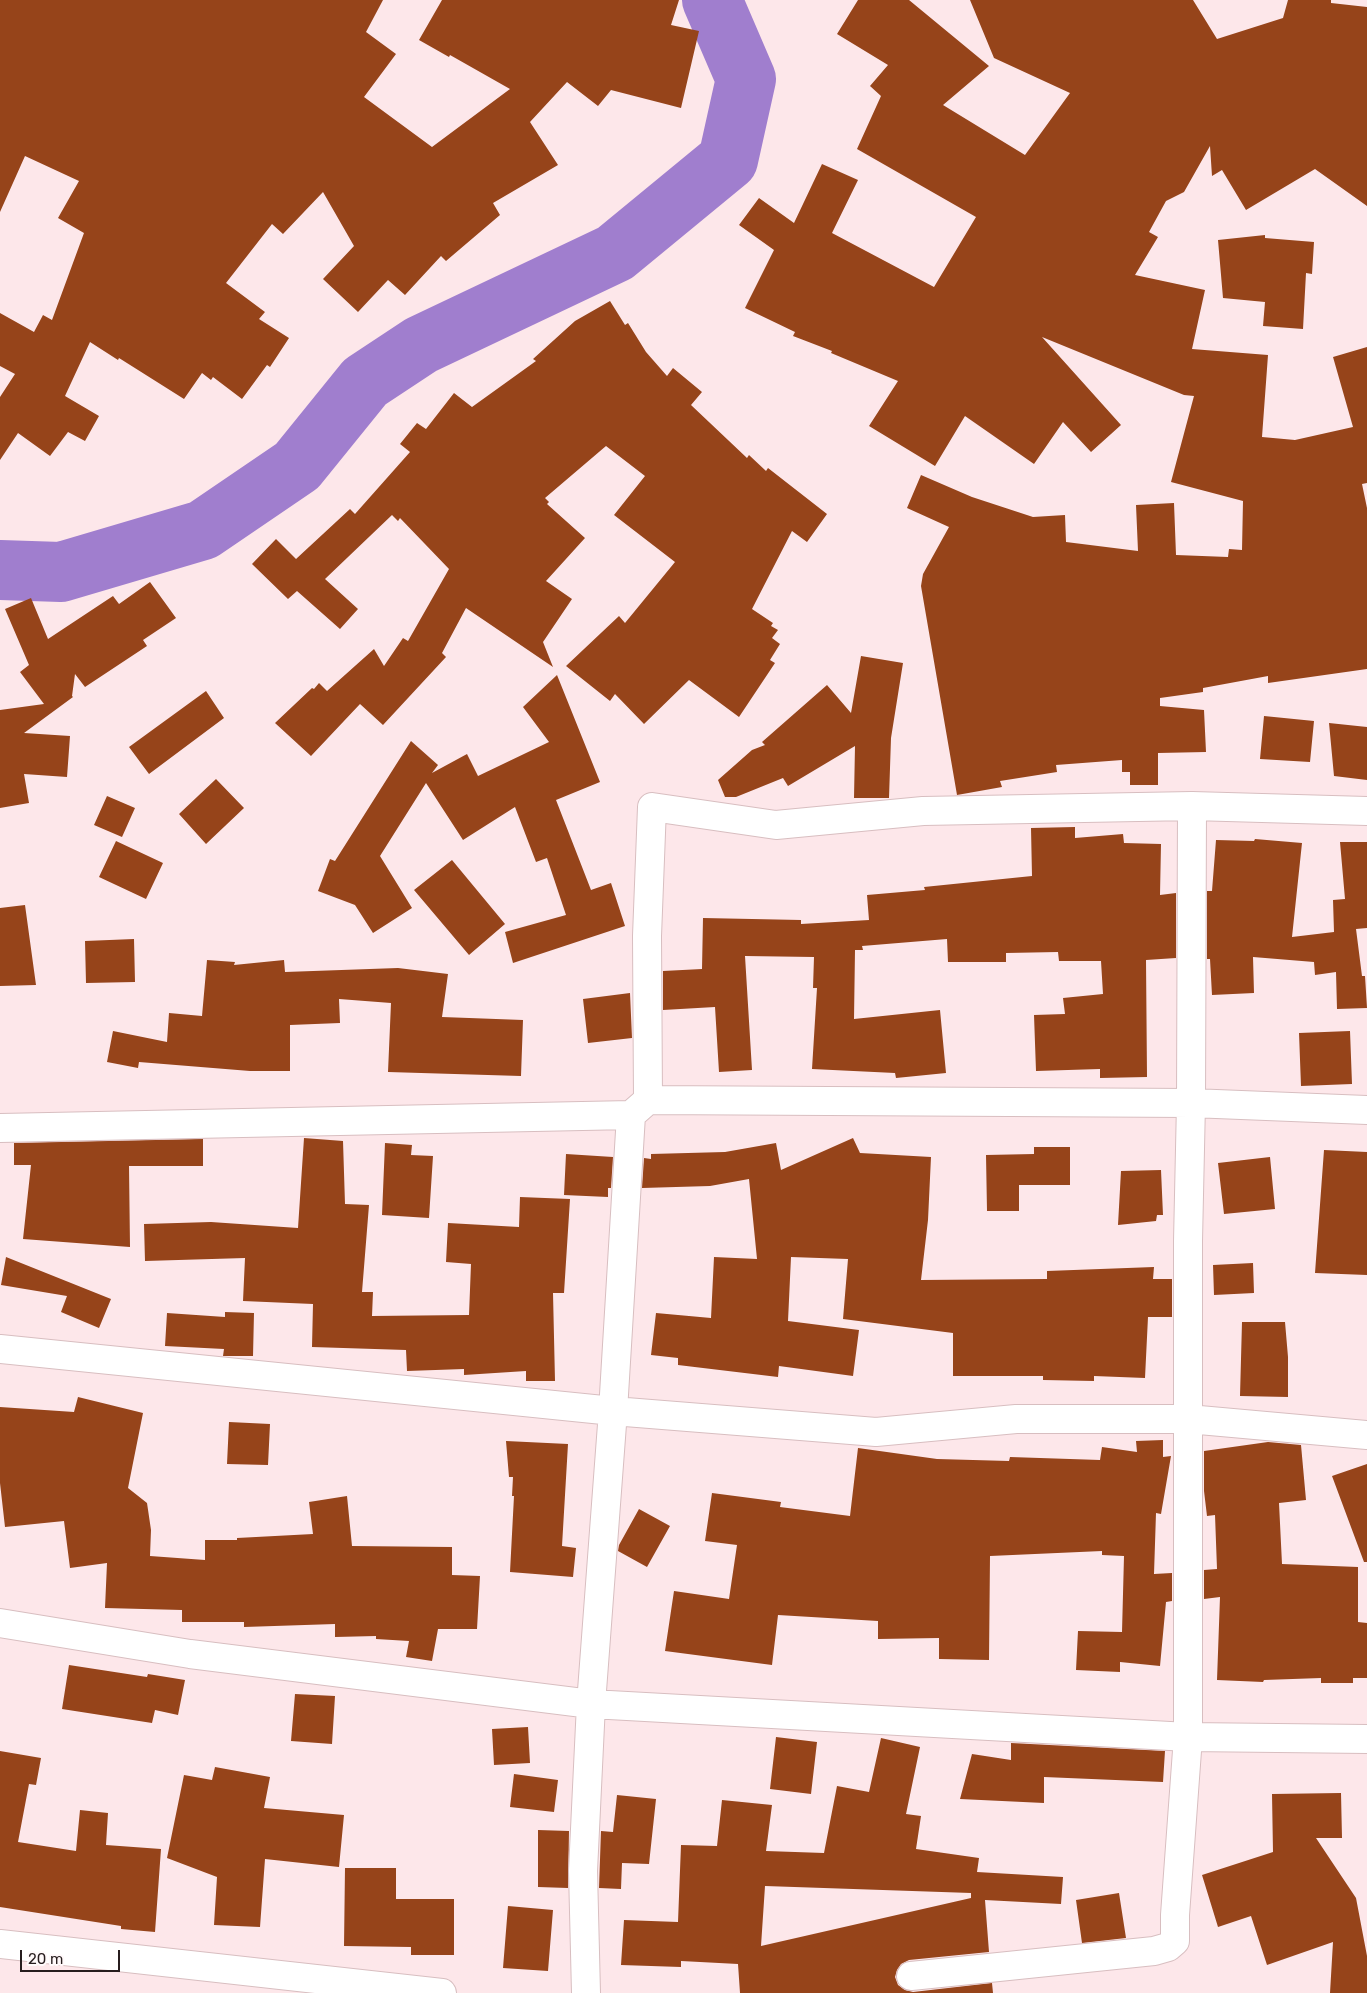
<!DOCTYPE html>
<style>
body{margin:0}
#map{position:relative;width:1367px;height:1993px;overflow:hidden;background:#fde7ea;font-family:Rubik,sans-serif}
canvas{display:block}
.scale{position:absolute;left:20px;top:1950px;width:100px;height:22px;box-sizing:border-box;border:2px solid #271d1e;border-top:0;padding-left:6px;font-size:15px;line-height:18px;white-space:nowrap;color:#271d1e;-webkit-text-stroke:4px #fff9fa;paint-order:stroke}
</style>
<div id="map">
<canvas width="1367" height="1993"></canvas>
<div class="scale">20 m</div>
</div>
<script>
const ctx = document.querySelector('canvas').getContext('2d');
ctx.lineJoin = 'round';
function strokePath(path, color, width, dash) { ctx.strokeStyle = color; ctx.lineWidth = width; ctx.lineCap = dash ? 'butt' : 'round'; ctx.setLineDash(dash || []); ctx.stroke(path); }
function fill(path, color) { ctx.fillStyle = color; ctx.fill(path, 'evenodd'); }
strokePath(new Path2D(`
 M0 570 61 572 203 530 297 466 365 382 421 345 615 253 728 160 746 79 712 0`), '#a07ece', 60);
fill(new Path2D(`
 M0 0H383L366 32 396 54 364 97 432 147 510 89 450 55 449 57 419 40 442 0H679L671 25 699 31 681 108 611 90 598 106 567 82 530 122 558 165 493 203 500 215 446 261 441 256 405 295 388 280 358 312 323 279 354 246 323 192 283 234 272 224 226 283 265 312 259 319 289 338 270 367 267 365 242 399 213 377 211 380 202 373 184 399 119 358 118 360 90 342 65 396 99 416 85 441 68 432 50 456 18 433 0 460V397L15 374 0 366V313L34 332 43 315 52 320 84 233 58 218 79 181 25 156 0 212Z
 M858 0H909L989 66 943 105 1025 155 1070 93 994 58 970 0H1193L1217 39 1283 18 1288 0H1331V3L1367 7V206L1315 169 1246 210 1222 170 1212 176 1210 146 1184 192 1166 201 1149 232 1158 237 1135 275 1205 290 1192 349 1268 355 1262 437 1295 440 1353 427 1333 357 1367 347V483L1362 484 1367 508V669L1268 683V676L1203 688V692L1160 698V706L1204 710 1206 752 1158 753V785H1130V772H1122V760L1056 765 1057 772 1000 781 1002 787 957 795 921 586 923 574 949 527 907 508 921 475 972 497 1033 517 1065 515 1066 542 1138 551 1136 505 1174 503 1176 555 1228 557 1229 549 1242 550 1243 501 1171 482 1194 396 1184 395 1042 337 1121 425 1091 452 1063 422 1034 464 965 416 935 466 869 426 898 381 831 353 832 351 793 336 795 332 745 308 774 250 739 225 759 198 794 223 822 164 858 180 832 233 934 287 976 217 857 149 881 96 870 86 888 65 837 34Z
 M1265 235V238L1314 242 1312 274 1306 273 1303 329 1263 326 1265 302 1223 298 1218 240Z
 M610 301 625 325 628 323 646 352 667 376 673 368 702 392 691 405 747 458 749 455 766 471 768 468 827 514 807 542 792 531 752 609 773 623 771 626 778 630 772 638 780 644 770 660 775 663 739 717 689 680 644 724 615 694 610 701 566 666 619 616 625 623 675 562 614 515 645 476 606 446 545 498 549 502 547 504 585 538 546 581 572 599 543 642 553 667 466 608 442 653 446 657 383 725 360 704 311 756 275 723 312 688 314 689 319 683 327 691 374 649 384 666 403 638 408 641 449 569 400 518 398 521 392 515 325 579 358 609 340 629 297 591 288 599 252 564 276 539 296 559 350 509 355 514 410 452 400 444 417 423 426 429 454 393 472 407 536 361 533 359 575 321Z
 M150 582 176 618 143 640 147 646 85 687 75 674 72 696 73 697 24 733 70 736 67 777 24 774 29 803 0 808V710L44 704 20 672 29 665 5 609 31 598 48 639 113 596 119 604Z
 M861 656 903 663 891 738 889 798H854L855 746 788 786 783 778 736 797H725L718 780 752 750 765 745 762 742 827 685 851 713Z
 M557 675 600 782 556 800 591 890 611 883 625 926 513 963 505 932 566 915 547 858 536 862 515 807 463 840 426 783 380 856 412 908 373 933 355 905 318 891 330 859 335 861 411 741 438 765 432 773 467 754 478 776 549 742 523 707Z
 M206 691 224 718 149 774 129 747Z
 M1264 716 1314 721 1310 762 1260 759Z
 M1329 723 1367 727V780L1334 776Z
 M216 779 244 808 206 844 179 814Z
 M107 796 135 808 122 837 94 825Z
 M1075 827V838L1123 834 1124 843 1161 844 1160 895 1176 893V958L1146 960 1147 1077 1100 1078V1069L1036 1071 1034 1015 1065 1014 1063 998 1103 994 1101 961H1059L1058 952 1006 953V962H948L947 939 862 946 863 950H855L854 1019 940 1010 946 1073 896 1078 895 1073 812 1069 817 988H813L814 957 745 956 752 1070 719 1072 715 1007 663 1010V971L702 969 703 918 801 920V924L869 920 867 895 925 890 924 887 1032 876 1031 828Z
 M1255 839 1302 843 1292 937 1334 932 1333 900 1345 899 1340 842H1367V928L1356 929 1362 976H1365L1367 1008 1337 1009 1336 972 1315 975 1314 962 1253 957 1254 993 1212 995 1210 959H1207V891H1212L1216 840 1254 841Z
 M116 841 163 863 146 899 99 877Z
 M452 860 505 924 469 955 414 890Z
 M25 905 36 985 0 986V908Z
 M134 939 135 982 86 983 85 941Z
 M207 960 235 962 234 965 284 960 285 972 398 968 448 974 442 1017 523 1020 521 1076 388 1072 391 1003 339 999 340 1023 290 1025V1071H250L139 1062 138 1068 107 1062 113 1031 167 1042 169 1013 202 1016Z
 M630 993 632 1038 588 1043 583 999Z
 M1350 1031 1352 1084 1301 1086 1299 1033Z
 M304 1138 343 1141 345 1204 369 1205 362 1292H373L372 1316 469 1315 471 1264 446 1262 448 1223 519 1227 520 1197 570 1199 564 1293H553L555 1381H526V1371L464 1375V1369L407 1371 406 1350 312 1347 313 1304 243 1301 245 1258 145 1261 144 1224 211 1222 298 1228Z
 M853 1138 860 1153 931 1157 928 1220 921 1280 1047 1279V1271L1154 1267 1153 1279H1172V1317H1148L1145 1378 1094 1376V1381L1043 1380V1376H953V1333L843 1319 848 1259 791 1257 788 1321 859 1330 853 1376 779 1366 778 1377 678 1365V1358L651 1355 656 1313 711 1318 714 1257 757 1259 749 1179 710 1186 642 1188 644 1158 651 1159V1154L725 1152 776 1143 781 1170Z
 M203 1139V1166H129L130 1247 23 1239 31 1165H14V1143Z
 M385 1143 412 1145 411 1155 433 1156 429 1218 382 1215Z
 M1034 1147H1070V1185H1019V1211H987L986 1155 1034 1154Z
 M1324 1150 1367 1152V1275L1315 1273Z
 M566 1154 613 1157 611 1188H608V1197L564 1195Z
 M1270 1157 1275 1209 1224 1214 1218 1163Z
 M1161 1170 1163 1215H1157L1156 1221 1118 1225 1121 1171Z
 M6 1257 111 1299 99 1328 61 1312 67 1296 1 1285Z
 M1253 1263 1254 1293 1214 1295 1213 1265Z
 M225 1312 254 1313 253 1356H223L224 1349 165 1346 167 1313 225 1317Z
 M1242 1322H1285L1288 1357V1397L1240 1396Z
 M78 1397 143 1413 128 1488 147 1503 151 1530 150 1556 205 1560V1540H237V1538L313 1534 309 1502 347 1496 352 1546 452 1547V1575L480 1576 477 1629H438L432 1661 406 1657 409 1641 376 1639V1636L335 1637V1624L244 1627V1622H182V1610L105 1608 107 1563 70 1568 64 1521 5 1527 0 1483V1407L74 1412Z
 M229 1422 270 1424 268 1465 227 1464Z
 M1163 1440V1457L1171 1456 1161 1514 1156 1513 1154 1574 1172 1573V1601L1166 1602 1160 1666 1120 1662V1672L1076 1670 1078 1631 1122 1632 1124 1556 1102 1555V1551L990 1556 989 1660 939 1659V1638L878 1639V1621L778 1615 772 1665 665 1651 674 1591 729 1599 737 1545 705 1541 712 1493 781 1502 780 1507 850 1516 858 1448 937 1459 1009 1461 1010 1457 1100 1460 1102 1447 1137 1452 1136 1441Z
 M506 1441 568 1444 562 1546 576 1548 573 1577 510 1572 514 1496H512L513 1477H509Z
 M1268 1442 1301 1445 1306 1500 1279 1503 1282 1564 1358 1567V1622L1367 1623V1678H1353V1683H1321V1678L1264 1680 1263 1682 1217 1680 1220 1597 1204 1599V1570L1217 1569 1215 1515 1207 1516 1204 1491V1451Z
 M1367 1464V1562H1364L1332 1476Z
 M639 1509 670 1526 647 1567 618 1551 619 1545Z
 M69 1665 147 1677 148 1674 185 1680 178 1715 155 1710 152 1723 62 1709Z
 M295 1694 335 1696 332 1744 291 1741Z
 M528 1727 530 1763 494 1765 492 1729Z
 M776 1737 817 1742 811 1794 770 1789Z
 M881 1738 920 1747 906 1814 921 1816 916 1849 979 1858 977 1872 1063 1877 1061 1904 985 1900 989 1952 909 1960 901 1964 897 1970 895 1977 898 1985 905 1990 913 1992 992 1983 993 1993H740L738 1964 681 1961V1967L621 1965 624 1920 678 1922 681 1845 717 1846 722 1800 772 1805 766 1851 824 1853 837 1786 869 1792ZM765 1886 971 1893V1898L761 1946Z
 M1011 1743 1165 1751 1163 1782 1044 1777V1803L960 1799 972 1754 1011 1760Z
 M0 1751 41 1758 36 1785 29 1784 18 1842 76 1851 80 1810 108 1813 106 1845 161 1849 155 1932 121 1929V1926L0 1907Z
 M215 1767 270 1777 264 1808 344 1815 339 1867 265 1859 260 1927 214 1925 217 1877 167 1858 184 1775 212 1780Z
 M514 1774 558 1780 554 1812 510 1807Z
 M1341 1793 1342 1838H1316L1356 1898 1367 1956V1993H1330L1333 1942 1267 1965 1251 1916 1218 1927 1202 1875 1273 1852 1272 1794Z
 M617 1795 656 1799 649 1864 622 1863 621 1889 599 1888 601 1831 613 1832Z
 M538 1830 569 1831 568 1888 538 1887Z
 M345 1868H396V1899H454V1955H411V1947L344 1946Z
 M1119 1893 1126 1938 1082 1943 1076 1900Z
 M508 1906 553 1910 548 1971 503 1968Z`), '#96441a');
const minor = new Path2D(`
 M648 1100 647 936 652 807 776 825 923 811 1192 806 1367 811
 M0 1128 631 1115 648 1100 1191 1103 1367 1110
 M0 1349 613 1411 876 1432 1016 1419H1188L1367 1435
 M0 1623 190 1654 591 1704 1188 1737 1367 1739
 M0 1944 442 1993
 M911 1976 1154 1951 1168 1947 1175 1941V1915L1188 1737V1241L1191 1103 1192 806
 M586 1993 583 1871 591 1704 613 1411 631 1115`);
strokePath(minor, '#d8bec0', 30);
strokePath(minor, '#fff', 28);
</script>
